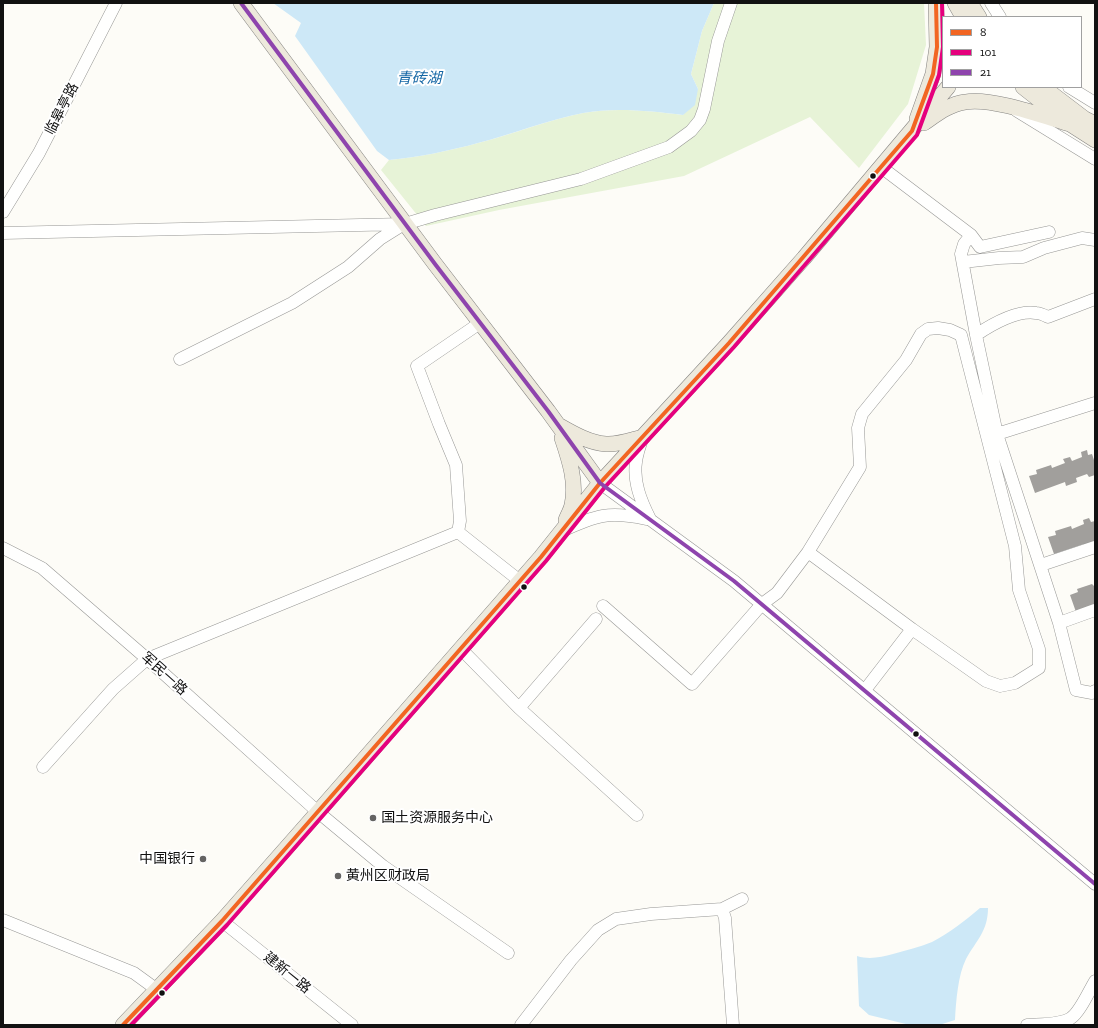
<!DOCTYPE html>
<meta charset="utf-8">
<style>
body{margin:0}
#map{position:relative;width:1098px;height:1028px;overflow:hidden;background:#fdfcf7;font-family:"Zilla Slab",serif}
canvas{display:block}
.frame{position:absolute;inset:0;border:4px solid #111;pointer-events:none}
.legend{position:absolute;left:942px;top:16px;width:140px;height:72px;box-sizing:border-box;background:#fff;border:1px solid #a0a0a0;margin:0;padding:5px 7px;list-style:none;font-size:12px;color:#111}
.legend li{display:flex;align-items:center;gap:8px;height:20px}
.legend b{width:20px;border:1px solid #a0a0a0}
</style>
<div id="map">
<canvas width="1098" height="1028"></canvas>
<div class="frame"></div>
<ul class="legend">
<li><b style="height:5px;background:#f26522"></b>8</li>
<li><b style="height:5px;background:#e5007d"></b>101</li>
<li><b style="height:5px;background:#8e44ad"></b>21</li>
</ul>
</div>
<script>
const ctx = document.querySelector('canvas').getContext('2d');
ctx.lineJoin = 'round';
function fill(path, color) { ctx.fillStyle = color; ctx.fill(path, 'evenodd'); }
function strokePath(path, color, width, dash) { ctx.strokeStyle = color; ctx.lineWidth = width; ctx.lineCap = dash ? 'butt' : 'round'; ctx.setLineDash(dash || []); ctx.stroke(path); }
function label(font, color, halo, rows, align = 'center') {
  ctx.font = font + ' "Zilla Slab","Noto Sans SC",serif'; ctx.lineWidth = 4; ctx.setLineDash([]); ctx.textBaseline = 'middle'; ctx.strokeStyle = halo; ctx.fillStyle = color; for (const [text, x, y, turn = 0] of rows) {
    ctx.save(); ctx.translate(x, y); ctx.rotate((+turn || 0) * Math.PI / 180); ctx.textAlign = isNaN(turn) ? turn : align; if (halo) ctx.strokeText(text, 0, 0); ctx.fillText(text, 0, 0); ctx.restore();
  }
}
fill(new Path2D(`
 M714 3H924L926 45 908 104 859 168 810 117 684 176 499 210 426 226 381 170 389 160C419 157 449 151 478 143 514 134 547 120 583 113 614 107 652 111 683 115L698 89 691 74 702 31Z`), '#e7f3d7');
fill(new Path2D(`
 M273 3H714L702 31 691 74 698 89 695 105 683 115C652 111 614 107 583 113 547 120 513 134 478 143 449 151 419 157 389 160L377 151 295 36 301 23Z
 M980 908H988C988 931 976 941 966 959 958 975 956 1001 955 1020L939 1025H910L869 1015 859 1006 857 956C870 960 881 957 893 954 906 950 920 947 932 942 949 933 965 921 980 908Z`), '#cde8f7');
fill(new Path2D(`
 M1087 450 1088 455 1092 454 1095 463V475L1089 477 1087 474 1076 478 1077 482 1066 486 1065 482 1035 493 1029 476 1037 474 1036 470 1051 465 1052 468 1065 463 1063 459 1070 457 1072 461 1082 457 1081 452Z
 M1089 518 1091 522 1095 521V544L1085 547 1084 544 1054 554 1048 537 1056 535 1055 531 1071 526 1072 529 1084 524 1083 520Z
 M1092 584 1094 586H1095V605L1076 612 1070 595 1078 592 1077 589Z`), '#a19f9c');
const minor = new Path2D(`
 M991 3 1000 17
 M1069 87 1095 103
 M1017 111 1095 159
 M881 167 971 235 980 247 1049 232
 M3 212 39 153 116 3
 M3 233 405 224 435 215 581 179 669 147 691 131 700 120 704 109 718 41 731 3
 M971 235 964 244 961 254 976 335 997 434 1059 623 1076 690 1092 693 1095 691
 M963 262 999 258 1023 257 1044 248 1082 238 1095 240
 M976 335C991 325 1017 310 1036 313 1040 313 1044 315 1048 317L1095 299
 M180 359 292 303 348 267 380 239 404 224
 M997 434 1095 403
 M643 437C640 445 637 454 636 462 633 482 641 501 650 519
 M600 483 734 581 1095 884
 M562 531C596 515 609 511 646 519
 M458 532 520 581
 M3 548 42 568 153 664 318 812 383 866 508 953
 M808 552 912 629
 M1041 565 1095 547
 M603 606 692 684 762 604 777 593 808 552 860 467 858 428 862 414 906 360 921 334 928 329 938 328 950 330 961 335 1015 546 1019 590 1039 649V668L1015 683 1000 686 986 681 912 629 865 690
 M1059 623 1095 610
 M461 649 519 708 637 815
 M519 708 596 619
 M43 767 113 689 147 659 458 532 460 521 456 465 439 424 417 366 480 323
 M722 909 725 918 733 1025
 M3 920 134 973 156 989
 M222 921 352 1025
 M521 1025 571 960 598 930 616 919 651 914 722 909 742 899
 M1027 1025C1039 1024 1061 1025 1071 1018 1080 1012 1089 991 1095 981`);
const major = new Path2D(`
 M241 3 435 264 548 411 600 483
 M955 3 963 17
 M970 3 979 17
 M1023 87 1070 124 1095 140
 M1043 87 1085 119 1095 124
 M917 119 933 74 937 47 936 3
 M924 123C937 114 950 104 965 102 991 97 1043 116 1070 124
 M560 426C574 434 590 443 606 444 618 445 631 440 643 437
 M562 438C569 459 577 482 572 505 571 510 568 515 566 520
 M123 1025 222 921 318 812 541 557 600 483 729 343 804 258 948 87`);
strokePath(minor, '#979795', 13);
strokePath(major, '#858482', 16);
strokePath(minor, '#fffffe', 12);
strokePath(major, '#ede9dc', 15);
strokePath(new Path2D(`
 M123 1025 222 921 541 557 600 483 729 343 912 131 933 74 937 47 936 3`), '#f26522', 4);
strokePath(new Path2D(`
 M131 1025 227 925 546 561 605 487 734 347 917 135 939 75 943 47 942 3`), '#e5007d', 4);
strokePath(new Path2D(`
 M241 3 435 264 548 411 600 483 734 581 1095 884`), '#8e44ad', 4);
for (const [x, y, r, color] of [
 [873,176,3.5,"#111"],
 [524,587,3.5,"#111"],
 [916,734,3.5,"#111"],
 [373,818,4,"#646362"],
 [203,859,4,"#646362"],
 [338,876,4,"#646362"],
 [162,993,3.5,"#111"]
]) { const dot = new Path2D(); dot.arc(x, y, r, 0, 2 * Math.PI); ctx.fillStyle = color; ctx.fill(dot); strokePath(dot, '#fff', 1.5); }
label('14px', '#111', '#fff', [
 ["临皋亭路",62,109,-63],
 ["军民一路",164,674,42],
 ["建新一路",287,973,39]
]);
label('14px', '#111', '#fff', [
 ["国土资源服务中心",381,818],
 ["中国银行",195,859,"right"],
 ["黄州区财政局",346,876]
], 'left');
label('italic 15px', '#1768a6', '#fff', [
 ["青砖湖",419,79]
]);
</script>
